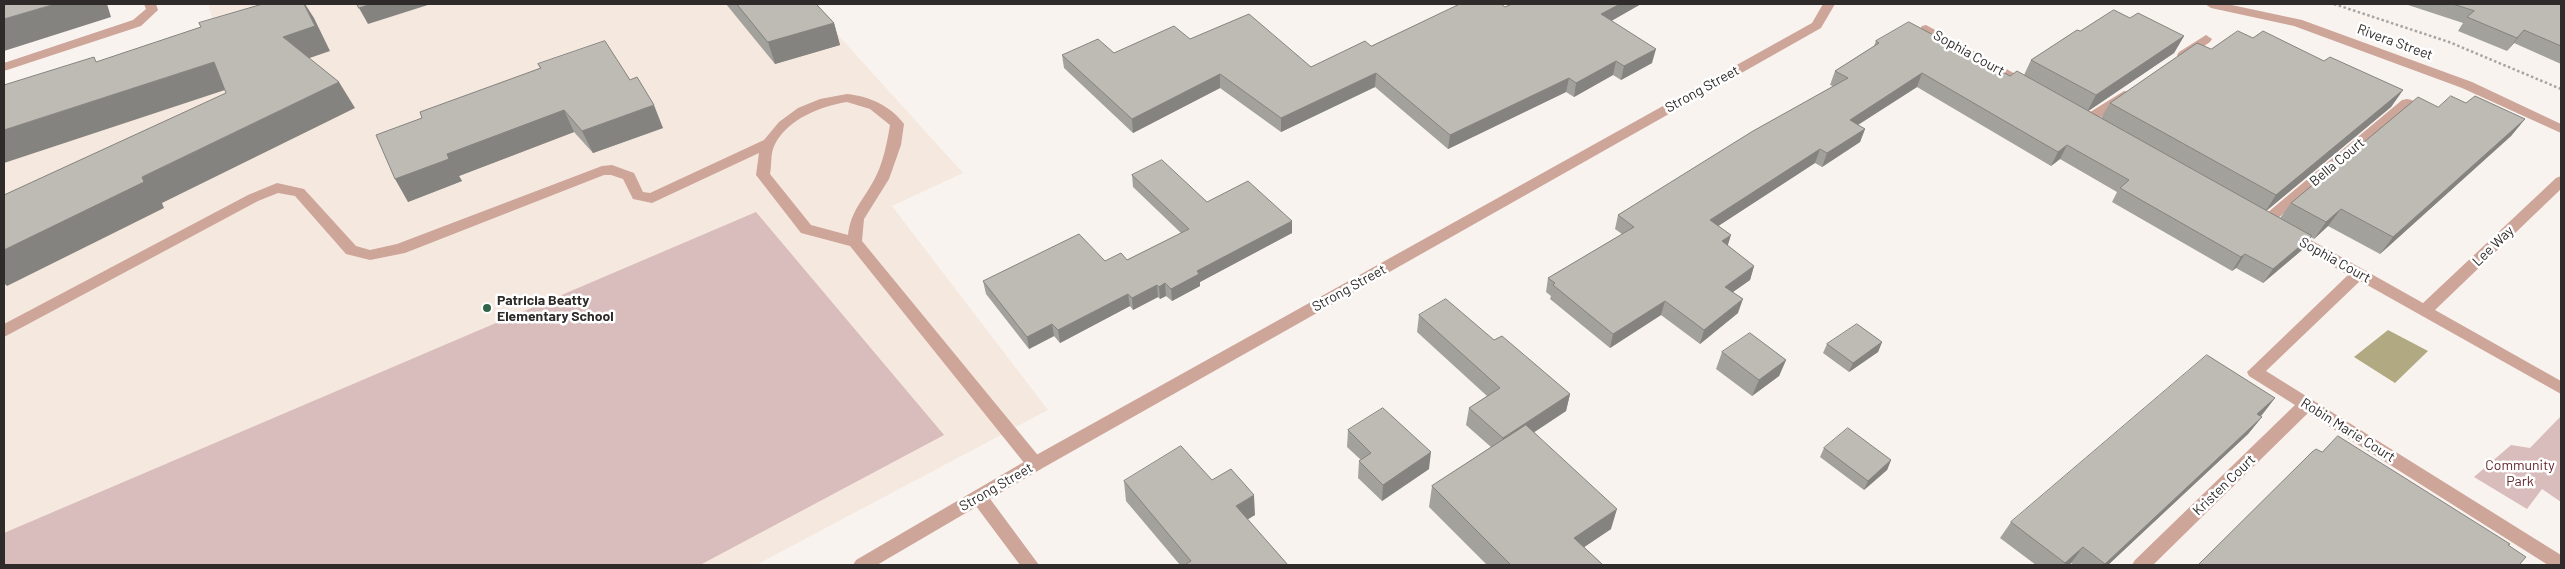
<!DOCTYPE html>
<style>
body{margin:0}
#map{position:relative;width:2565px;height:569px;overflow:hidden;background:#f9f3ef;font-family:Barlow,sans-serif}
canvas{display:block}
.frame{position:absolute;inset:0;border:5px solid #2e2b2a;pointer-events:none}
</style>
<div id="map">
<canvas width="2565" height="569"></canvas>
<div class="frame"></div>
</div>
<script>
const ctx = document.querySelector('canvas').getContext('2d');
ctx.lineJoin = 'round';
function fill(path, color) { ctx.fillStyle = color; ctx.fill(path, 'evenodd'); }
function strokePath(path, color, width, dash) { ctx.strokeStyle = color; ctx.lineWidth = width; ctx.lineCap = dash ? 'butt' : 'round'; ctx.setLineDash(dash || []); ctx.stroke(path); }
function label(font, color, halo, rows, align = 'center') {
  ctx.font = font + ' Barlow,sans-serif'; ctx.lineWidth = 5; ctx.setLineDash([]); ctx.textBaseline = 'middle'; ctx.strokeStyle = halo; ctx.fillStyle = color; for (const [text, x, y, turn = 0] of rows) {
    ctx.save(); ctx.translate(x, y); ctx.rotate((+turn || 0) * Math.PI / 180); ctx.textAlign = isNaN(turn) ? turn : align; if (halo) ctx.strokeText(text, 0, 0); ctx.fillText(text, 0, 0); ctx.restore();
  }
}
fill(new Path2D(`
 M208 4H810L963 173 892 206 1048 410 756 565H4V98L216 31Z`), '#f5e8df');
fill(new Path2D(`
 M756 212 944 435 700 565H4V533Z
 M2561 416V502L2542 489 2527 509 2474 477 2511 445 2530 448Z`), '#d9bcbc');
fill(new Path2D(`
 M2388 330 2428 351 2395 383 2354 357Z`), '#b1a981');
strokePath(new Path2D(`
 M2334 4 2449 42 2561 89`), '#a9a4a1', 2.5, [2.5, 2.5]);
fill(new Path2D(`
 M144 4H156L158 10 141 26 4 71V63L133 20 146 9Z
 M847 94C869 96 891 106 904 124L901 145 889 179 864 219 862 241 1041 459 1043 464 1041 469 1035 471 1029 469 850 246 801 233 756 175 759 153 652 203 633 199 623 179 611 175H604L405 253 370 260 346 254 295 196 278 193 258 201 4 337V324L248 195 277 183 304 189 356 246 370 250 397 244 602 166 612 165 634 173 643 192 650 193 764 140 779 122 798 108 820 99ZM847 102 870 109 890 125C887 143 883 164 874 180 863 201 851 210 848 235L811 225 770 174C772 165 770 153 775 144 788 119 821 106 847 102Z`), '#cea599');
fill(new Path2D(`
 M1926 25 2030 82 2031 85 2025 89 2020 88 1922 32 1920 29 1922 26Z
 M2206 35 2212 39 2210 42 2187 58H2179L2177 55 2179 52Z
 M2124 91 2129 92 2131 95 2129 98 2092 123H2082L2080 120 2082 117Z
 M2407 99 2412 100 2414 103 2412 106 2271 224H2261L2259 221 2261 218 2402 100Z
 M2561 176V189L2435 310 2561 381V394L2360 281 2266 371 2561 555V565H2548L2308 413 2153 565H2132L2135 560 2295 405 2249 376 2247 372 2348 275 2283 238 2281 234 2283 230H2293L2423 303 2556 178Z
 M979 490 985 492 1039 565H1020L973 502 970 497 973 492Z`), '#cea599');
fill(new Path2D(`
 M1823 4H1835L1821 28 1041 469 877 565H853L856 560 1029 459 1812 23Z
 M2205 4H2227L2302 20 2472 82 2561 124V133L2462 88 2294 26 2211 8Z`), '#cea599');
fill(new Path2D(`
 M726 4H816L834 23 840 45 775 64Z
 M1512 4H1641L1611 21 1652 63 1621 80 1613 75 1574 97 1566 92 1448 149 1375 87 1281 132 1220 88 1133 133 1064 68 1062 55 1114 53 1190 39 1311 67 1371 46 1505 7Z
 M2405 4H2561V64L2514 43 2507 51 2458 31 2463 23Z
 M2130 18 2184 36 2174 53 2088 111 2101 118 2110 103 2211 49 2253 38 2324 61 2403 90 2391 107 2266 211 2280 218 2291 203 2438 107 2466 103 2525 119 2511 136 2380 254 2328 226 2314 239 2311 237 2302 250 2263 283 2236 268 2232 271 2112 202 2117 192 2060 159 2051 166 1917 87 1858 125 1865 129 1860 142 1822 167 1815 163 1718 226 1728 246 1754 266 1750 280 1733 292 1738 313 1700 344 1661 315 1610 348 1550 299 1551 296 1546 292 1548 278 1622 234 1615 229 1618 215 1833 86 1830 85 1835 71 1874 46 1876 41 2010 76 2024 75 2031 60 2080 31Z
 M538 64 630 80 663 128 593 153 574 132 459 176 462 181 408 202 422 118 540 68Z
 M1132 175 1207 202 1292 221V233L1200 282V286L1172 301 1166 296 1160 299 1158 297 1133 310 1130 306 1060 343 1054 336 1029 349 986 294 983 281 1105 261 1127 260 1181 233 1133 187Z
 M1419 315 1494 340 1570 394 1566 411 1534 432 1611 529 1584 547 1603 565H1487L1429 507 1432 486 1491 447 1466 425 1469 408 1487 396 1417 332Z
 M1882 342 1878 352 1849 372 1823 353 1827 344Z
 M1722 352 1786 360 1779 376 1752 396 1716 369Z
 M2275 398 2260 416 2262 417 2248 434 2108 565H2074L2071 563 2069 565H2036L2000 538 2011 522Z
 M1348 430 1429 469 1382 501 1358 478 1359 461 1361 460 1347 447Z
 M1824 448 1891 460 1887 470 1864 490 1820 457Z
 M1212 480 1255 515 1247 519 1288 565H1180L1126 501 1124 481Z`), '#a3a19c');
fill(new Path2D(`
 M55 4H107L111 17 4 51V19Z
 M304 4H305L314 18 330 51 298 62 283 37Z
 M371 4H431L368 24 359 8Z
 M1620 4H1641L1599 28 1601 14Z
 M834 23 840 45 775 64 768 42Z
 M2524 30 2514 43 2507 51 2517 38Z
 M2184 36 2174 53 2087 112 2096 95Z
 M1656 49 1652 63 1621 80 1624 66Z
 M1616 61 1613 75 1574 97 1576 83Z
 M214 62 231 88 4 163V130Z
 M1376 73 1375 87 1281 132V118Z
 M1922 73 1917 87 1845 133 1850 120Z
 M1220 74V88L1133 133 1132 119Z
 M1569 78 1566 92 1448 149 1450 135Z
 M339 82 355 108 162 203 164 208 7 286 4 283V250L142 177Z
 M2403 90 2391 107 2265 212 2276 195Z
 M654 105 663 128 593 153 582 131Z
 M564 110 574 132 459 176 462 181 408 202 395 179 447 154Z
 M2525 119 2511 136 2380 254 2393 237Z
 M1865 129 1860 142 1822 167 1827 153Z
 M2067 145 2060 159 2051 166 2058 152Z
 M1820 149 1815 163 1706 234 1710 220Z
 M2341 209 2328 226 2314 239 2326 222Z
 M1292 221V233L1200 282V286L1172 301 1171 289 1197 271Z
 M1731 235 1727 248 1722 241Z
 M2312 236 2302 250 2263 283 2273 269Z
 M2245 254 2236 268 2232 271 2241 257Z
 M1754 266 1750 280 1720 301 1725 287Z
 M1165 283 1166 296 1160 299 1159 287Z
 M1157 285 1158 297 1133 310 1132 298Z
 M1128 294 1130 306 1060 343 1058 330Z
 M1743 299 1738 313 1700 344 1704 330Z
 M1665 301 1661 315 1610 348 1613 334Z
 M1052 324 1054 336 1029 349 1027 337Z
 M1882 342 1878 352 1849 372 1853 363Z
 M1786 360 1779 376 1752 396 1759 380Z
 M1570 394 1566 411 1500 455 1503 438Z
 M2275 398 2262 415 2244 431 2257 414Z
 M2262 417 2248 434 2108 565H2104Z
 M1431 452 1429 469 1382 501 1383 485Z
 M1891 460 1887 470 1864 490 1868 481Z
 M1254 495 1255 515 1237 526 1236 506Z
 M1617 509 1611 529 1568 558 1574 538Z
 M2083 547 2071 563 2069 565H2063L2065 563Z`), '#85837f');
const building = new Path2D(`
 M4 4H55L4 19Z
 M263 4H304L315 26 283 37 339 82 142 177 144 182 4 250V195L226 93 214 62 4 130V85L94 57 96 62 201 27 199 23Z
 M357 4H371L359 8Z
 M737 4H816L834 23 768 42Z
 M1460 4H1501L1505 7 1512 4H1620L1601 14 1656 49 1624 66 1616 61 1576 83 1569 78 1450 135 1376 73 1281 118 1220 74 1132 119 1062 55 1098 39 1114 53 1174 26 1190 39 1249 14 1311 67 1365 41 1371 46Z
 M2453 4H2561V46L2524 30 2517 38 2467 17 2474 11Z
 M2114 10 2130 18 2138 13 2184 36 2096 95 2031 60 2077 30 2080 31Z
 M1909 22 2010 76 2017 71 2312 236 2273 269 2245 254 2241 257 2120 188 2129 180 2067 145 2058 152 1922 73 1850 120 1865 129 1827 153 1820 149 1710 220 1731 235 1722 241 1754 266 1725 287 1743 299 1704 330 1665 301 1613 334 1553 285 1555 283 1548 278 1634 227 1618 215 1753 131 1848 78 1835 71 1879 43 1876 41Z
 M2238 31 2253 38 2263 31 2324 61 2330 57 2403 90 2276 195 2110 103 2197 43 2211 49Z
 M605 41 630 80 637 77 654 105 582 131 564 110 447 154 449 159 395 179 376 135 422 118 420 112 541 68 538 64Z
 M2451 96 2466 103 2475 96 2525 119 2393 237 2341 209 2326 222 2291 203 2418 97 2438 107Z
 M1162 160 1207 202 1248 181 1292 221 1197 271 1199 274 1171 289 1165 283 1159 287 1157 285 1132 298 1128 294 1058 330 1052 324 1027 337 983 281 1079 234 1105 261 1121 253 1127 260 1189 229 1132 175Z
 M1446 299 1494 340 1502 336 1570 394 1503 438 1469 408 1500 388 1419 315Z
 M1857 324 1882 342 1853 363 1827 344Z
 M1750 333 1786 360 1759 380 1722 352Z
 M2207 355 2275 398 2257 414 2262 417 2105 564 2083 547 2065 563 2011 522Z
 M1383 408 1431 452 1383 485 1359 461 1371 453 1348 430Z
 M1526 425 1617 509 1574 538 1603 565H1511L1432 486Z
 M1848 428 1891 460 1868 481 1824 448Z
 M2338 436 2510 544 2508 545 2526 557 2519 565H2198L2312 452 2316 449 2322 452Z
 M1181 446 1212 480 1231 469 1254 495 1236 506 1288 565H1188L1186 564 1191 561 1124 481Z`);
fill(building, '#bebbb5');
strokePath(building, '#85837f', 1);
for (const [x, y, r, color] of [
 [487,308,5,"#31654a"]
]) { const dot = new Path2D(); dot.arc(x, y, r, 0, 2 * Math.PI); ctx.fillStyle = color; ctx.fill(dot); strokePath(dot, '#fff', 2); }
label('14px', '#2e2b2a', '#fff', [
 ["Rivera Street",2395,42,20],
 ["Sophia Court",1969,53,29],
 ["Strong Street",1702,89,-29],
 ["Bella Court",2337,162,-40],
 ["Lee Way",2493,246,-44],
 ["Sophia Court",2335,260,29],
 ["Strong Street",1349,288,-29],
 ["Robin Marie Court",2348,430,32],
 ["Kristen Court",2224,485,-44],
 ["Strong Street",996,487,-30]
]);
label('bold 14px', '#2e2b2a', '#fff', [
 ["Patricia Beatty",497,300],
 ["Elementary School",497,316]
], 'left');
label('14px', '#61262c', '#fff', [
 ["Community",2520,465],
 ["Park",2520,481]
]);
</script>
